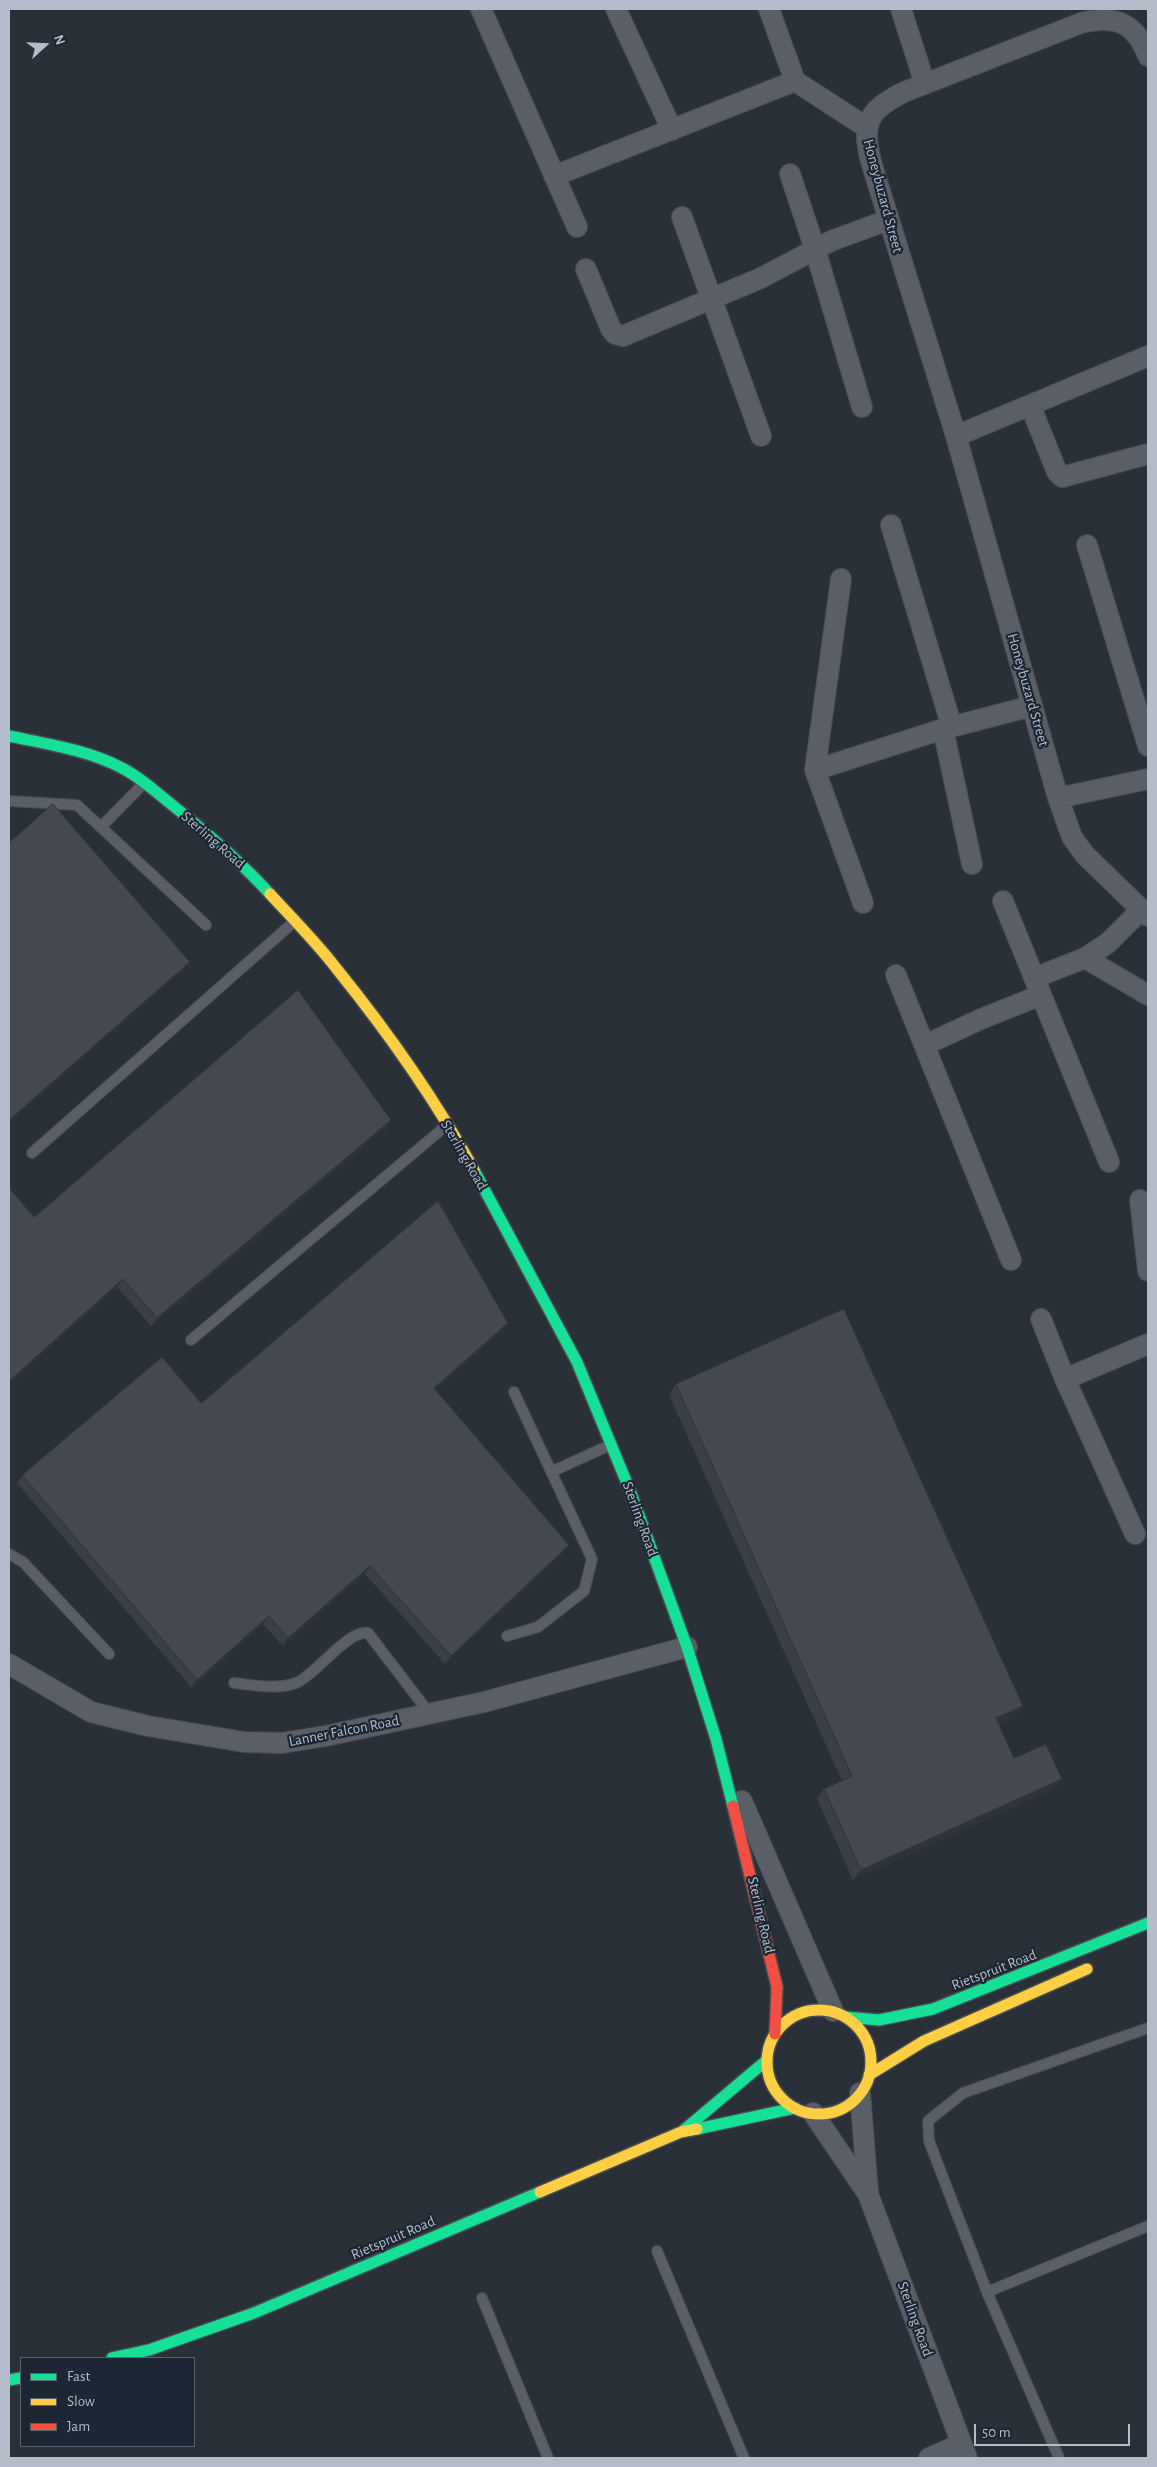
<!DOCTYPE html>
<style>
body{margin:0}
#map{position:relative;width:1157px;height:2467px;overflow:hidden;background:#2a3038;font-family:"Alegreya Sans",sans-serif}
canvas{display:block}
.frame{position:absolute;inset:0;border:10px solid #b4bcc9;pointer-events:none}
.legend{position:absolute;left:20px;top:2357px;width:175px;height:90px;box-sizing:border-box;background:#1d2633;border:1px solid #59626f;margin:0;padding:6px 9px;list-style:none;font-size:15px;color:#b4bcc9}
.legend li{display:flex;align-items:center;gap:10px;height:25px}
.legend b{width:25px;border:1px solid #59626f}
.north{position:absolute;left:20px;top:20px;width:50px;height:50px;-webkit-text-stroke:4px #1d2633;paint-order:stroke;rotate:70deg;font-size:14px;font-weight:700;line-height:20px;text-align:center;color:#b4bcc9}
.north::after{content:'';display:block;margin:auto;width:18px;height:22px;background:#b4bcc9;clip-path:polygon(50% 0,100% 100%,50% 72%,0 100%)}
.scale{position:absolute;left:974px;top:2424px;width:156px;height:22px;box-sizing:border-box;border:2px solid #b4bcc9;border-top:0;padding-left:6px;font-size:15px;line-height:18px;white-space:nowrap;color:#b4bcc9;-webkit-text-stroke:4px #1d2633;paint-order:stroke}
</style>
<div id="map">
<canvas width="1157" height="2467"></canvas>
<div class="frame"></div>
<ul class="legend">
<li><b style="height:6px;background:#16e098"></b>Fast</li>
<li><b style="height:6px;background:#ffcf43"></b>Slow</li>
<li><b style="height:6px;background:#f24e42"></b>Jam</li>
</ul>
<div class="north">N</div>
<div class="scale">50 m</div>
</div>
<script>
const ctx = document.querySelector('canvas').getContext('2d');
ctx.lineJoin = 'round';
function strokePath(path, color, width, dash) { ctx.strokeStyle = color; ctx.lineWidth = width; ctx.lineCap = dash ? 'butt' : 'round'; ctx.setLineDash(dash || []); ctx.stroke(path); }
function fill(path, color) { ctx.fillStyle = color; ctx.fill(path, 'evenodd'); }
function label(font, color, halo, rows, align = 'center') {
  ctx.font = font + ' "Alegreya Sans",sans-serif'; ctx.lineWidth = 4.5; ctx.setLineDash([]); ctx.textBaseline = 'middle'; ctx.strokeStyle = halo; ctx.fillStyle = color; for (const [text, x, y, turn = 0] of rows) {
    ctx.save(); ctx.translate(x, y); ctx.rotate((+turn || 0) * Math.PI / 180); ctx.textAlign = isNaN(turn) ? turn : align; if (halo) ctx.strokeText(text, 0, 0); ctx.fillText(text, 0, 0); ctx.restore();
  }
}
const lane = new Path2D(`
 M9 801 77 805 206 925
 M101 827 144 783
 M32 1153 295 921
 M191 1340 447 1125
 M551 1472 610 1445
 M9 1554 23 1562 109 1654
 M507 1636 538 1627 584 1591 592 1559 514 1392
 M234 1683C254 1685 276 1690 296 1683 317 1674 347 1630 368 1633L430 1714
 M657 2251 744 2458
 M987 2292 1148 2226
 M482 2298 548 2458
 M1059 2458 987 2292 929 2141 928 2121 963 2093 1148 2028`);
const street = new Path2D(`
 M481 9 577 227
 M616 9 672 130
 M769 9 795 81
 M901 9 925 84
 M1148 56C1135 22 1115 15 1081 23L904 92C866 111 861 125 872 165L956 436 1058 798 1072 837 1085 855 1148 916
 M790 174 815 249 862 407
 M554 176 795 81 866 127
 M682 217 761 436
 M586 269 611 329 615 334 623 336 761 278 831 241 888 220
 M1030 405 1057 472 1062 477 1148 454
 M956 436 1148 356
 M891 525 952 727
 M1087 545 1148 746
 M943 729 972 864
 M815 770 841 579
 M1058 798 1148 779
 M1003 901 1109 1162
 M863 903 815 770 943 729 1032 706
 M1085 958 1148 995
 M896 975 1011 1260
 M1034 978 1085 958 1108 943 1142 909
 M925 1045 981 1019 1041 995
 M1140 1200 1148 1271
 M1041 1319 1065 1379 1135 1534
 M1065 1379 1148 1344
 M9 1664 91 1712 148 1726 244 1742 282 1743 326 1736 484 1702 687 1647
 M742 1801 833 2011
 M860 2093 868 2192
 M813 2113 868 2194 967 2458
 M929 2458 961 2444`);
const fast = new Path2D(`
 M9 736C47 744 88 750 122 768 140 777 156 792 171 804 206 832 240 861 270 894
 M474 1170 577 1362 629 1488 687 1647 716 1739 733 1806
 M845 2017 879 2020 933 2009 1148 1923
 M697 2129 795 2108
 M684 2130 767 2060
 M112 2358 149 2350 254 2313 540 2192
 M9 2380 21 2378`);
const slow = new Path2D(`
 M270 894C292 918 316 942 336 968 387 1031 435 1099 474 1170
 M767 2062a52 52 0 1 1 104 0a52 52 0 1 1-104 0Z
 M869 2075 924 2041 1087 1969
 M540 2192 681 2132 697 2129`);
const jam = new Path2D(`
 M733 1806 777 1987 775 2034`);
strokePath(lane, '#484c53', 12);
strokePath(street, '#484c53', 22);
strokePath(fast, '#484c53', 14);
strokePath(slow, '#484c53', 14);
strokePath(jam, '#484c53', 14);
strokePath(lane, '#5a5e66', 10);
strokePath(street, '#5a5e66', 20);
strokePath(fast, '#16e098', 11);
strokePath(slow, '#ffcf43', 11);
strokePath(jam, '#f24e42', 11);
fill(new Path2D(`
 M391 1120 386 1128 151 1326 117 1287 9 1384V1188L34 1217Z
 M502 1331 435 1390 563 1553 445 1664 365 1574 283 1646 263 1624 192 1688 17 1483 22 1475 201 1403Z
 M676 1384 1023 1706 1016 1717 999 1724 1014 1758 1062 1779 1054 1789 853 1880 817 1799 824 1789 842 1781 669 1395Z`), '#3a3f45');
fill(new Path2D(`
 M190 962 184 970 9 1123V1120Z
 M391 1120 386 1128 151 1326 157 1318Z
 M123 1279 117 1287 9 1384V1381Z
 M508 1323 502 1331 428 1396 434 1388Z
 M569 1545 563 1553 445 1664 451 1656Z
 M370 1566 365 1574 283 1646 288 1638Z
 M269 1616 263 1624 192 1688 197 1680Z
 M1023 1706 1016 1717 989 1729 996 1718Z
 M1062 1779 1054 1789 853 1880 861 1870Z`), '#303338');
const building = new Path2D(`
 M53 804 190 962 9 1120V843Z
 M298 990 391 1120 157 1318 123 1279 9 1381V1188L34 1217Z
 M438 1201 508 1323 434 1388 569 1545 451 1656 370 1566 288 1638 269 1616 197 1680 22 1475 162 1357 201 1403Z
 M844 1309 1023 1706 996 1718 1014 1758 1046 1744 1062 1779 861 1870 824 1789 852 1776 676 1384Z`);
fill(building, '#444950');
strokePath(building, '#303338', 1);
label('15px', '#b4bcc9', '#1d2633', [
 ["Honeybuzard Street",883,196,75],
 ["Honeybuzard Street",1028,690,74],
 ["Sterling Road",213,840,41],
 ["Sterling Road",464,1155,60],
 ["Sterling Road",640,1519,70],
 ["Lanner Falcon Road",344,1731,-11],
 ["Sterling Road",761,1915,77],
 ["Rietspruit Road",994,1970,-21],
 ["Rietspruit Road",393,2238,-23],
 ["Sterling Road",915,2319,70]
]);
</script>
